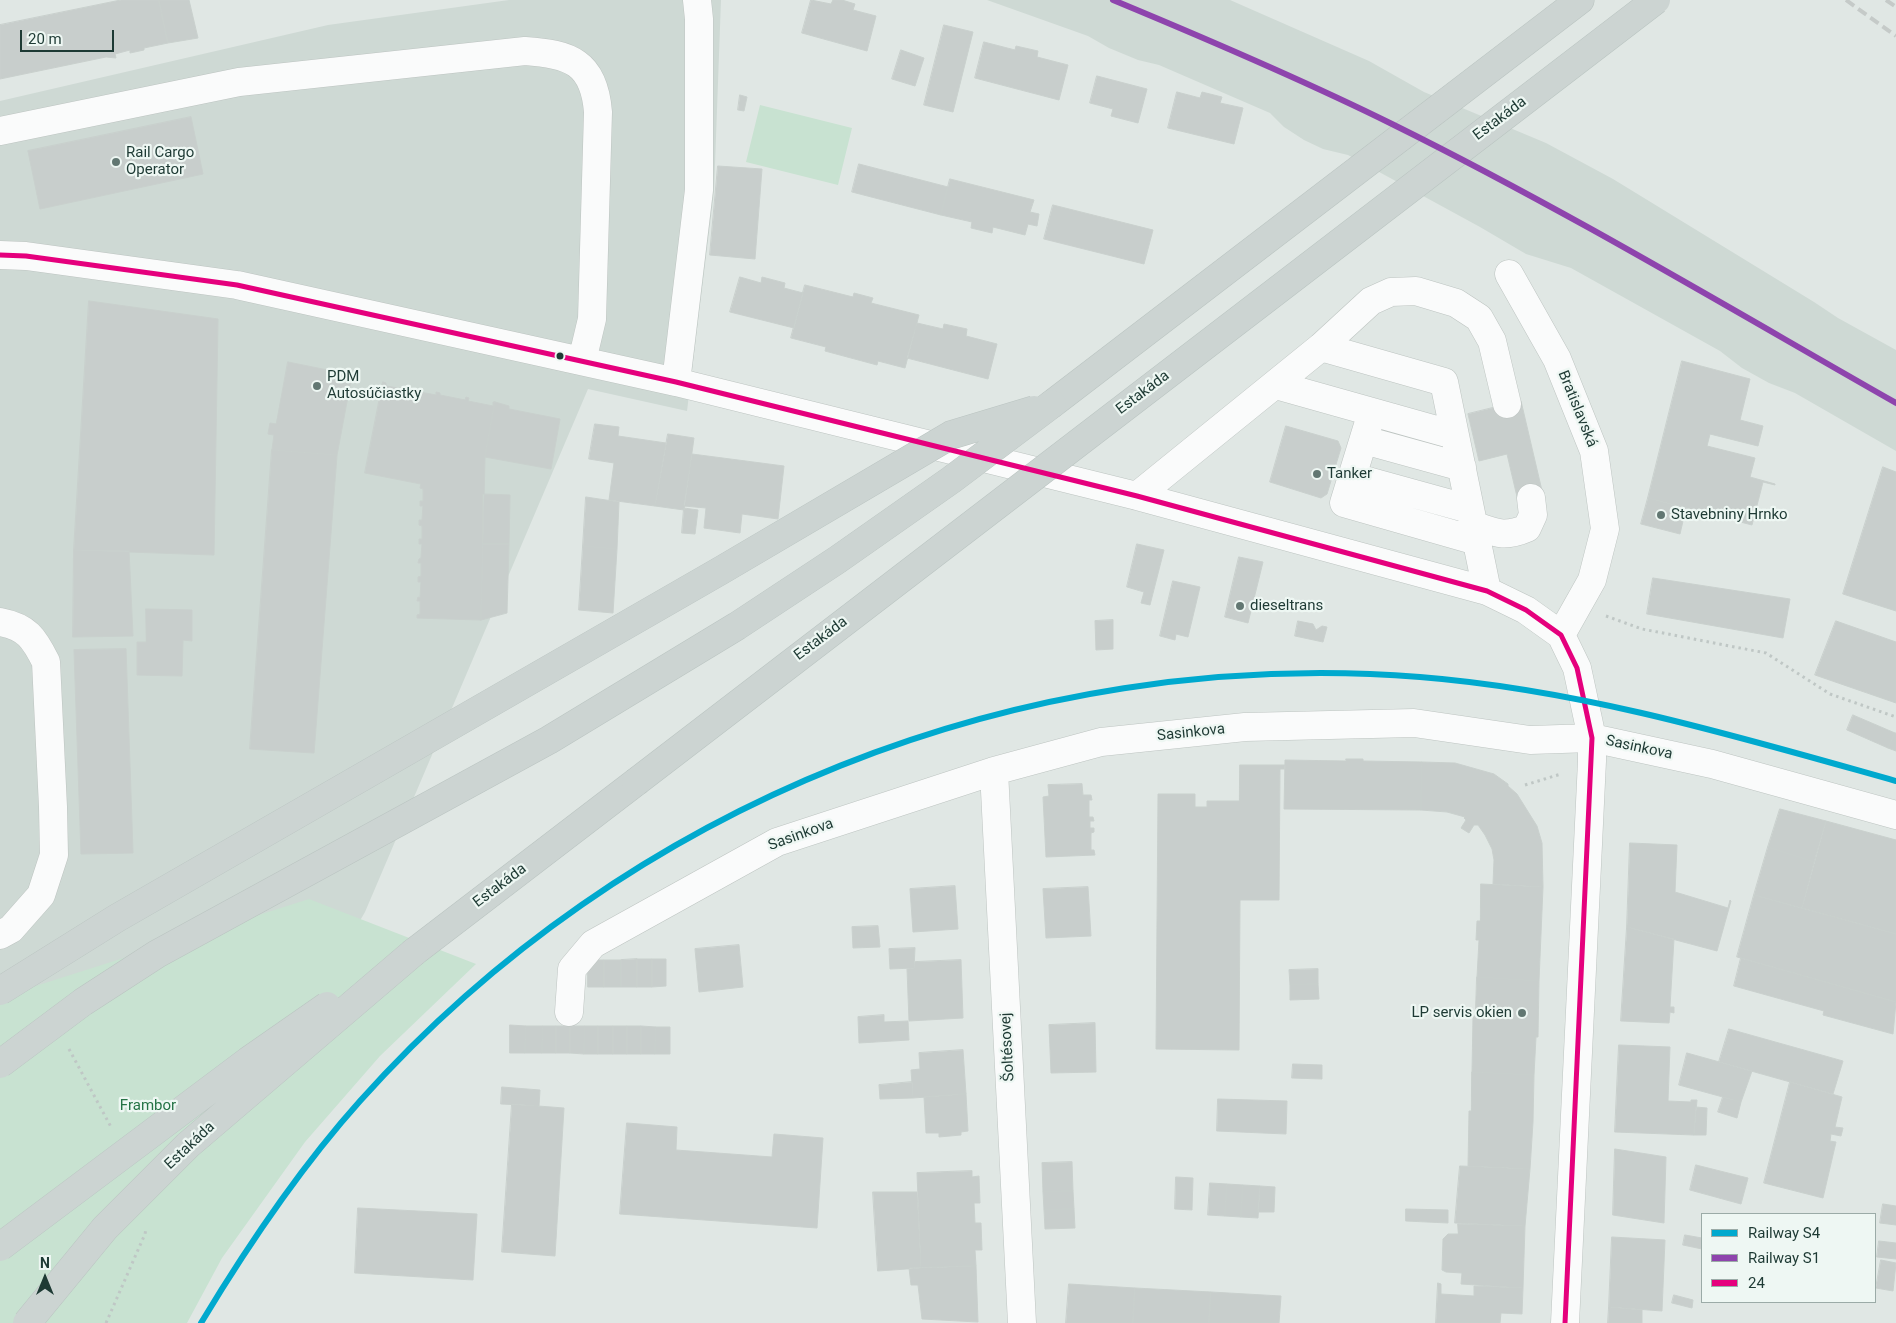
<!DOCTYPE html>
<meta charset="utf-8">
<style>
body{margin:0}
#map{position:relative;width:1896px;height:1323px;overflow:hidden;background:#e0e7e4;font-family:Roboto,sans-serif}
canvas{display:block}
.legend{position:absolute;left:1701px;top:1213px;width:175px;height:90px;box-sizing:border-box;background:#eef7f3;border:1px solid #9baba7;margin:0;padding:6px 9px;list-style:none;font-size:15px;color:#1e3a34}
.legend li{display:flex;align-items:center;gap:10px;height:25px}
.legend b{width:25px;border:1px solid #9baba7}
.north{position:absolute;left:20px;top:1253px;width:50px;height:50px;-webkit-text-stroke:4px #eef7f3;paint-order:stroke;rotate:0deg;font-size:14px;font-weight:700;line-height:20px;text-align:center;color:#1e3a34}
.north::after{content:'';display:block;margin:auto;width:18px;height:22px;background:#1e3a34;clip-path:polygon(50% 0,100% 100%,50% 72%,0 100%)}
.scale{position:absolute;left:20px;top:30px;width:94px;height:22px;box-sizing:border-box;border:2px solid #1e3a34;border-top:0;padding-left:6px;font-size:15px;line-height:18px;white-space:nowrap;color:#1e3a34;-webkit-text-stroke:4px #eef7f3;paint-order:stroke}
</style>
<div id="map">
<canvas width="1896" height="1323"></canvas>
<ul class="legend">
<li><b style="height:6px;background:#00a9ce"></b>Railway S4</li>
<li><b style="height:6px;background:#8e44ad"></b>Railway S1</li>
<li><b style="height:6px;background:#e5007d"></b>24</li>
</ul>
<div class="north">N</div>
<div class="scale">20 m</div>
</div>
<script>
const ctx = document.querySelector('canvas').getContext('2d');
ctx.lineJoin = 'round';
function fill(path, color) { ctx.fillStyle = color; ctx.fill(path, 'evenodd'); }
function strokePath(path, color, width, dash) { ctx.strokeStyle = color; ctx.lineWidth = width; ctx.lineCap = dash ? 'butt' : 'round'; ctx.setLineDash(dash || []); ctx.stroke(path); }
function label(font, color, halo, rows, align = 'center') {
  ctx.font = font + ' Roboto,sans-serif'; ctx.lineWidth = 4.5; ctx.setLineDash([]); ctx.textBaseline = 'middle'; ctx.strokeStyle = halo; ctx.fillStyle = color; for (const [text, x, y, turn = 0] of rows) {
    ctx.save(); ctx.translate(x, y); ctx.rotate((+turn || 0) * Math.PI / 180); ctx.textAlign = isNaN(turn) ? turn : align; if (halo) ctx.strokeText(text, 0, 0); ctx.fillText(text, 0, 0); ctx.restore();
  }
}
fill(new Path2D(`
 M509 0H721L714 192 687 411 588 389 365 912 225 1153 0 1323V101L328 25Z
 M987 0H1230L1369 61 1424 92 1546 143 1613 179 1814 302 1838 318 1896 350V451L1795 393 1769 383 1742 368 1720 351 1571 268 1526 254 1480 227 1348 155 1323 149 1304 140 1284 127 1270 113 1159 65 1138 60 1109 48 1088 36Z`), '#ced9d4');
fill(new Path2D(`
 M760 105 852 128 838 185 746 162Z
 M309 899 476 964 380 1056 305 1142 222 1258 187 1323H0V1003L23 990Z`), '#c8e2d1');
const building = new Path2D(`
 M121 0H159L168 43 144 48V50L130 53V50L115 54 116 58 106 57 0 79V25Z
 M159 0H189L198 38 168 43Z
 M811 0 831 4 833 0H842L855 4 853 10 876 16 867 51 802 33Z
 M944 25 973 32 953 112 924 105Z
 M984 42 1015 50 1016 46 1038 51 1037 57 1068 65 1059 100 975 78Z
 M901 50 924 58 915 86 892 79Z
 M1097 76 1147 89 1138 123 1111 116 1113 109 1090 103Z
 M1177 92 1200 98 1202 92 1222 97 1220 103 1243 108 1234 144 1168 128Z
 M740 95 747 97 744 111 738 110Z
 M191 117 203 174 40 209 28 151Z
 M859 164 948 187 941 215 852 192Z
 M718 166 762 169 755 259 710 255Z
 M950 179 1034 200 1030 212 1039 214 1037 226 1028 224 1025 235 993 227 992 233 971 228 972 222 941 215Z
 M1053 205 1153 230 1144 264 1044 239Z
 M740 277 761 283 762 277 785 283 784 288 803 293 794 328 730 312Z
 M805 285 853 297 854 293 873 298 871 303 919 315 905 368 878 361 877 365 825 351 826 347 791 338Z
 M89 301 218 319 214 555 74 550Z
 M917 323 943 329 944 324 967 329 966 336 997 344 988 379 907 358Z
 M1682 361 1750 379 1740 420 1763 426 1758 446 1710 434 1707 446 1755 458 1750 477 1775 484V485L1763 482 1752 525 1648 498Z
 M288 362 352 375 337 455 272 450 274 435 268 434 270 423 276 424Z
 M383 382 386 383V386L409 390 410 388 414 389V391L436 395V392L440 393V395L465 400 466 397 469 398 468 401 493 406V402H495L485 457 481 620 417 618V615L420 614V601H417L418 597 420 598 421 582H418V577L421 576V563H418L419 559 421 558 422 544H419V539H422V526L419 525V520H422L423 506H420V501H423V489L420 488 421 484 365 473Z
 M1521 401 1543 495 1518 501 1507 454 1479 461 1468 414Z
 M495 402 509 406V409L560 419 551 469 485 457Z
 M595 424 619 427 618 436 666 443 655 506 609 500 614 463 589 459Z
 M1286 426 1338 441 1341 448 1327 494 1321 498 1270 482Z
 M668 434 694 438 684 510 655 506Z
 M272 450 337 455 314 753 250 749Z
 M692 454 784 466 778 519 742 514 740 533 704 528 706 508 684 506Z
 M1883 467 1896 472V611L1843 594Z
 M483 494 510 495 509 544H483Z
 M586 497 619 502 617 549 583 546Z
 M1648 498 1686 508 1680 534 1641 524Z
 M684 508 698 510 695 534 682 533Z
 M483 544H509L507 613 481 620Z
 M1137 544 1164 550 1150 605 1141 603 1144 592 1127 587Z
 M583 546 617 549 613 613 579 610Z
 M74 550 129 551 133 636 73 637Z
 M1239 557 1263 562 1248 623 1225 617Z
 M1653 578 1790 599 1783 638 1647 614Z
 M1173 581 1200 587 1188 637 1176 634 1175 640 1160 636Z
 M146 609 192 610V641L183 640 182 676 137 675V642H146Z
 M1113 620V649L1096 650 1095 621Z
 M1298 621 1313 624 1316 630 1322 626 1327 627 1323 642 1295 636Z
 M1836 621 1896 642V703L1815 675Z
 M126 649 133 853 81 854 74 650Z
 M1853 715 1895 733 1888 748 1847 730Z
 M1895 733H1896V751L1888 748Z
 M1346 759H1363V761L1422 762 1421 810 1284 809 1285 760 1346 761Z
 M1422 762 1455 763 1494 774 1508 784V786L1517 794 1537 826 1542 843 1543 887 1493 884 1494 860 1492 849 1485 835 1478 825H1474L1469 833 1461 828 1466 820 1464 818 1465 817 1447 812 1421 810Z
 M1240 765H1285V769H1280L1279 900H1240L1239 1050 1156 1049 1158 794H1195V807H1207V801H1239Z
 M1082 784 1083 795H1091L1092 800H1089V817H1093L1094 821H1090V828H1094V832L1091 833V850H1094L1095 855 1046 857 1043 797 1049 796 1048 785Z
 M1780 809 1826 821 1814 862 1768 847Z
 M1826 821 1896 840V934L1802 908Z
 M1630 843 1677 845 1675 892 1728 908 1730 900 1731 901 1717 951 1627 927Z
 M1768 847 1814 862 1802 908 1754 895Z
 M1481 884 1543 887 1539 981 1477 977 1479 940H1476L1477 921H1480Z
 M955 886 958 929 913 932 910 889Z
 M1088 887 1091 936 1046 938 1043 889Z
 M1754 895 1896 934V1002L1737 957Z
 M878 926 880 947 853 948 852 927Z
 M1627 927 1674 939 1670 1007H1674V1013L1670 1012 1669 1023 1621 1021Z
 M739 945 743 987 699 992 695 949Z
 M915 948 914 968 890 969 889 949Z
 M1741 958 1896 1002 1893 1034 1823 1015 1824 1011 1734 986Z
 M637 959V987H621V960Z
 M637 959H652V987H637Z
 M652 959H666V986L652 987Z
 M588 960H604V987H588Z
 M604 960H621V987H604Z
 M961 960 963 1018 909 1021 907 969 914 968 915 962Z
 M1318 969V984L1290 985 1289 970Z
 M1477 977 1539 981 1538 1037H1536L1534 1075 1472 1072 1473 1016H1475Z
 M1318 984 1319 999 1290 1000V985Z
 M884 1015V1022L908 1021 909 1040 859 1043 858 1017Z
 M1095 1023 1096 1072 1051 1073 1049 1025Z
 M510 1025 526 1026 525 1053H510Z
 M526 1026H543L542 1053H525Z
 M543 1026H556V1053H542Z
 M556 1026H570V1053H556Z
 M570 1026H585L584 1054 570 1053Z
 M585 1026H598V1054H584Z
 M598 1026H613V1054H598Z
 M613 1026H627V1054H613Z
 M627 1026H641V1054H627Z
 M641 1026 656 1027 655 1054H641Z
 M656 1027H670V1054H655Z
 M1729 1029 1843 1061 1833 1094 1719 1062Z
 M1619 1045 1670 1047 1668 1101 1691 1102V1100H1697L1694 1135 1615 1132Z
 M963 1050 966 1094 913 1098 911 1070 920 1069 919 1053Z
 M1687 1053 1752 1071 1741 1102 1679 1085Z
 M1293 1064 1322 1065V1079L1292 1078Z
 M1472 1072 1534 1075 1533 1122 1530 1169 1468 1166 1469 1111H1471Z
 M912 1082 913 1098 880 1099 879 1085Z
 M1790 1082 1842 1097 1835 1127 1843 1128 1841 1136 1831 1134 1830 1141 1836 1142 1823 1198 1764 1183Z
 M502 1087 540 1090 539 1106 501 1104Z
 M966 1094 968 1131 961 1132V1135L939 1137V1133H926L924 1097Z
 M1723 1097 1741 1102 1737 1118 1718 1112Z
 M1218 1099 1287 1101 1286 1134 1217 1131Z
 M512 1104 564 1108 555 1256 502 1252Z
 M1696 1107 1707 1108 1706 1135H1694Z
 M627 1123 677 1127 676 1150 772 1157 774 1134 823 1138 817 1228 620 1214Z
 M1615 1149 1666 1157 1664 1223 1613 1215Z
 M1072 1162 1073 1191 1043 1192 1042 1163Z
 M1696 1165 1748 1178 1741 1204 1690 1190Z
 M1460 1166 1530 1169 1525 1226 1455 1223Z
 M972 1171V1177L979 1176 980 1203H974L975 1223H981L982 1250H975L976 1266 921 1268 917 1173Z
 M1176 1177 1193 1178 1192 1210 1175 1209Z
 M1210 1183 1227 1184 1225 1216 1208 1215Z
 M1227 1184 1243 1185 1241 1217 1225 1216Z
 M1243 1185 1260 1186 1258 1218 1241 1217Z
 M1260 1186 1275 1187 1274 1212H1258Z
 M1073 1191 1074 1209 1044 1210 1043 1192Z
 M873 1192H917L921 1268 878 1271Z
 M1883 1204 1896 1206V1225L1880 1223Z
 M358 1208 477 1214 473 1280 355 1273Z
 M1074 1209 1075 1228 1045 1229 1044 1210Z
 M1406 1209 1448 1210V1223L1406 1221Z
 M1458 1224 1525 1226 1523 1288 1461 1284 1462 1273 1446 1272 1442 1270 1443 1239 1448 1234H1458Z
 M1685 1235 1702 1238V1249L1683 1245Z
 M1612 1237 1665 1240 1662 1311 1609 1307Z
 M1879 1241 1896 1243V1259L1877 1257Z
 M1881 1260 1896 1263 1893 1291 1876 1288Z
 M976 1266 978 1322 922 1319 918 1285H911L909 1268Z
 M1438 1283 1441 1284V1294L1474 1296V1286L1523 1288 1522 1314 1501 1313 1500 1323H1436Z
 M1069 1284 1135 1288 1133 1323H1066Z
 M1135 1288 1211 1292 1209 1323H1133Z
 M1211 1292 1281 1296 1279 1323H1209Z
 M1674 1295 1693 1300 1692 1308 1672 1303Z
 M1609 1307 1642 1310V1323H1608Z`);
fill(building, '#c8cecc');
strokePath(building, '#c9d0cd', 1);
const minor = new Path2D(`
 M0 131 239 82 525 51C570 54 594 62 598 112L592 319 582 361
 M0 255 26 256 237 285 676 382 1137 496 1487 591 1526 610 1561 635 1577 668 1592 738V761L1565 1323
 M1509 274 1557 359 1594 451 1605 529 1592 580 1561 635
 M1321 347 1371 301 1391 292 1416 291 1456 303 1479 318 1492 341 1507 404
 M676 382 699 190V19L697 0
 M1276 385 1454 435
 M1372 412 1344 503 1477 541
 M1364 440 1462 467
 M1353 477 1469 509
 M1137 496 1321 347 1444 382 1487 591
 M1473 525C1496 533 1504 538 1527 528L1533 515 1531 498
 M0 622C27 627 34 638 46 662L53 807 54 855 41 895 11 929 0 935
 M994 771 1022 1323
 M569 1012 572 969 593 944 777 842 994 771 1101 742 1245 727 1414 723 1530 740 1592 738 1712 764 1896 815`);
const major = new Path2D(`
 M1052 404 1580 0
 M414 952 636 782`);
strokePath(minor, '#bdc4c1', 29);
strokePath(major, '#bac4c1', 29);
strokePath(new Path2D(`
 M1606 616 1642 629 1766 653 1830 694 1896 717
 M1525 785 1561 774
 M69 1049 111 1127
 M106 1323 145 1234 146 1229`), '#bfc7c5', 3, [2.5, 4]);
strokePath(minor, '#fafbfb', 28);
strokePath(major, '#ccd4d2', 28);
strokePath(new Path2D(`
 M1846 0 1896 36
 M1886 0 1896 7`), '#c5cac8', 4, [10, 5]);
const majorBridge = new Path2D(`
 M636 782 1656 0
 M0 991 117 918 720 571 951 435 1034 410
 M0 1064 83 1002 157 954 549 740 737 626 837 560 951 480 1052 404
 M0 1247 248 1061 327 1006
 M27 1323 105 1228 188 1145 414 952`);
strokePath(majorBridge, '#bac4c1', 29, []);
strokePath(majorBridge, '#ccd4d2', 28);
strokePath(new Path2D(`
 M0 255 26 256 237 285 676 382 1137 496 1487 591 1526 610 1561 635 1577 668 1592 738 1565 1323`), '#e5007d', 5);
strokePath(new Path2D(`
 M201 1323C248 1245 299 1169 360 1101 626 803 1022 646 1420 677 1583 690 1739 737 1896 781`), '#00a9ce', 6);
strokePath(new Path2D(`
 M1113 0C1207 39 1301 79 1392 124 1564 209 1729 308 1896 403`), '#8e44ad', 6);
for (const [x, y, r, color] of [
 [116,162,5,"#627772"],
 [560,356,4.5,"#1e3a34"],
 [317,386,5,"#627772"],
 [1317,474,5,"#627772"],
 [1661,515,5,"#627772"],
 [1240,606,5,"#627772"],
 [1522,1013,5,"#627772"]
]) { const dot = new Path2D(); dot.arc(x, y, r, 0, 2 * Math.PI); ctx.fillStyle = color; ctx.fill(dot); strokePath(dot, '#eef7f3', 2); }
label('15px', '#1e3a34', '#eef7f3', [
 ["Estakáda",1500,119,-37],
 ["Estakáda",1143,393,-37],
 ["Bratislavská",1577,409,68],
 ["Estakáda",821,639,-37],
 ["Sasinkova",1191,733,-6],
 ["Sasinkova",1639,748,12],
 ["Sasinkova",801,835,-20],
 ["Estakáda",500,886,-37],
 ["Šoltésovej",1008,1047,-93],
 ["Estakáda",190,1146,-43]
]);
label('15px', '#1e3a34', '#eef7f3', [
 ["Rail Cargo",126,153],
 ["Operator",126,170],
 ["PDM",327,377],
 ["Autosúčiastky",327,394],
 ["Tanker",1327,474],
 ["Stavebniny Hrnko",1671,515],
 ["dieseltrans",1250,606],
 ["LP servis okien",1512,1013,"right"]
], 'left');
label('15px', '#267346', '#eef7f3', [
 ["Frambor",148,1106]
]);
</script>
